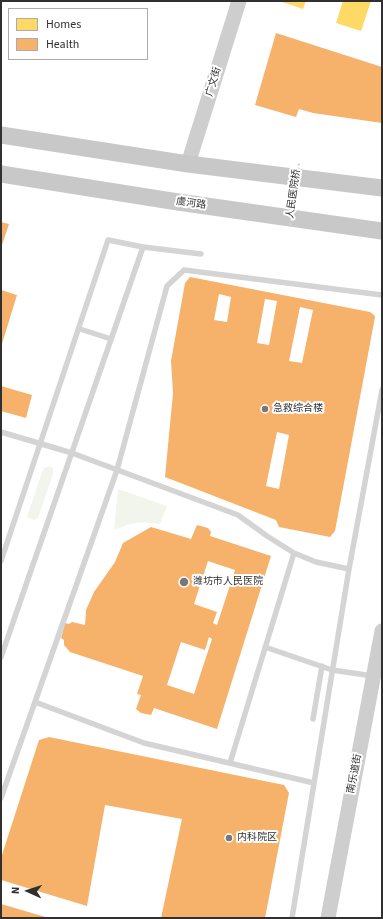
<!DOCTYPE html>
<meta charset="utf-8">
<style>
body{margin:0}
#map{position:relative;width:383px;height:919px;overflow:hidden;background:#fff;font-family:"Source Sans 3",sans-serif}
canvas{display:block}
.frame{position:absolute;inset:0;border:2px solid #303030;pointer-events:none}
.legend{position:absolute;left:8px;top:8px;width:140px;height:52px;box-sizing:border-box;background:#fff;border:1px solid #acacac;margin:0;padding:5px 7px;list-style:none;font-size:12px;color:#303030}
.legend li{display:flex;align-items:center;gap:8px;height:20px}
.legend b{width:20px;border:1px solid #acacac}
.north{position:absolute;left:8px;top:871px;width:40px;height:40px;-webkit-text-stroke:3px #fff;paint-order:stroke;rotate:273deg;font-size:11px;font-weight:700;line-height:16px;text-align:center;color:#303030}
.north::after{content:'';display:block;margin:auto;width:14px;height:18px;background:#303030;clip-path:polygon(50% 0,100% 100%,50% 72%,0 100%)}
</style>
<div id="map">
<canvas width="383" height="919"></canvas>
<div class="frame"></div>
<ul class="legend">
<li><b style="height:11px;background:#ffd966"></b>Homes</li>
<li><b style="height:11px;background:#f6b26b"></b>Health</li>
</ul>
<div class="north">N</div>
</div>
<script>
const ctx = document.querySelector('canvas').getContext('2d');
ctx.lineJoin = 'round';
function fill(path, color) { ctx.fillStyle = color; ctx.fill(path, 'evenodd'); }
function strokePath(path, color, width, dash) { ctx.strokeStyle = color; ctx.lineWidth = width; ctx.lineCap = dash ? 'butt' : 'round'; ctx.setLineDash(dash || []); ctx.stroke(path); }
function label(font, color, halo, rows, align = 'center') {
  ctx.font = font + ' "Source Sans 3","Noto Sans SC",sans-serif'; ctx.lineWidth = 4; ctx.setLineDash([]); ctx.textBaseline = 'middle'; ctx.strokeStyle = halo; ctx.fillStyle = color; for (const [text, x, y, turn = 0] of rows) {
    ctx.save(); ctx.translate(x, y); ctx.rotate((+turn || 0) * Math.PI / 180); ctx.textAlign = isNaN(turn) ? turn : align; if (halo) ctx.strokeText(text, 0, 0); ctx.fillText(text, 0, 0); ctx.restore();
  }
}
fill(new Path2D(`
 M49 466 53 468V474L38 518 34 520 27 517 42 472 44 468Z
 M118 489 167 506 160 524C140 521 133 522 114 530Z`), '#f2f5ec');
fill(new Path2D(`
 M279 1H306L303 9Z
 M343 1H371L361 31 336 23Z`), '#ffd966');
fill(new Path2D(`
 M276 33 382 67V123L313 113 299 109 296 117 255 105Z
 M1 222 9 224 1 248Z
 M190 277 370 312 374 315 375 317 335 531 330 537 279 527 276 520 165 477 173 393 171 361 185 283ZM219 294 231 297 227 322 214 320ZM265 299 277 301 269 345 257 343ZM300 307 313 310 302 363 289 361ZM277 432 289 435 279 489 266 486Z
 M1 290 17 295 1 347Z
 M1 386 32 395 26 418 1 411Z
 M197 525 208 528 211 532 210 536 271 556 217 729 154 708 151 715 141 713 136 709 141 695 137 694 143 676 70 652 64 645V640L61 638 65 623 69 624 72 622 85 625 86 610 94 592 115 562 123 543 151 527 191 539ZM208 561 235 570 217 625 213 623 217 612 194 604ZM209 637 212 639 194 694 167 685 181 642 205 650Z
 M49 737 284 785 289 793 265 918H161L182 819 105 805 87 906 1 880V858L39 740Z
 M1 904 49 918H1Z`), '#f6b26b');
strokePath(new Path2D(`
 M143 247 201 254
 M80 329 111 339
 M1 432 72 453 238 515 267 536 294 553 316 562 349 569
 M1 561 108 240 143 247 1 657
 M265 647 332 670 373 676
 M35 702 144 743 314 783
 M313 719 322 666
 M230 763 294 553
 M1 798 117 470 167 286 184 270 382 295
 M292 918 349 569 382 390`), '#d4d4d4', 5.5);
strokePath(new Path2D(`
 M188 164 239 1
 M328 918 382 631`), '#cecece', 15);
strokePath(new Path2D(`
 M1 135 188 164 382 188
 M1 174 178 202 382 231`), '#c8c8c8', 17);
strokePath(new Path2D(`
 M290 225 299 163`), '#d4d4d4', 2.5, [2, 2]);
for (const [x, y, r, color] of [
 [265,409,4,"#787878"],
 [184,582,5,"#787878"],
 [229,838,4,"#787878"]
]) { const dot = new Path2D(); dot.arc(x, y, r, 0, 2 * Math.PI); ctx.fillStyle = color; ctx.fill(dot); strokePath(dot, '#fff', 1.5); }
label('10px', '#303030', '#fff', [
 ["广文街",214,82,-73],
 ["人民医院桥",294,194,-82],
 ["虞河路",191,204,8],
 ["南乐道街",355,774,-79]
]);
label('10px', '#303030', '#fff', [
 ["急救综合楼",273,409],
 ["潍坊市人民医院",193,582],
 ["内科院区",237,838]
], 'left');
</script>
